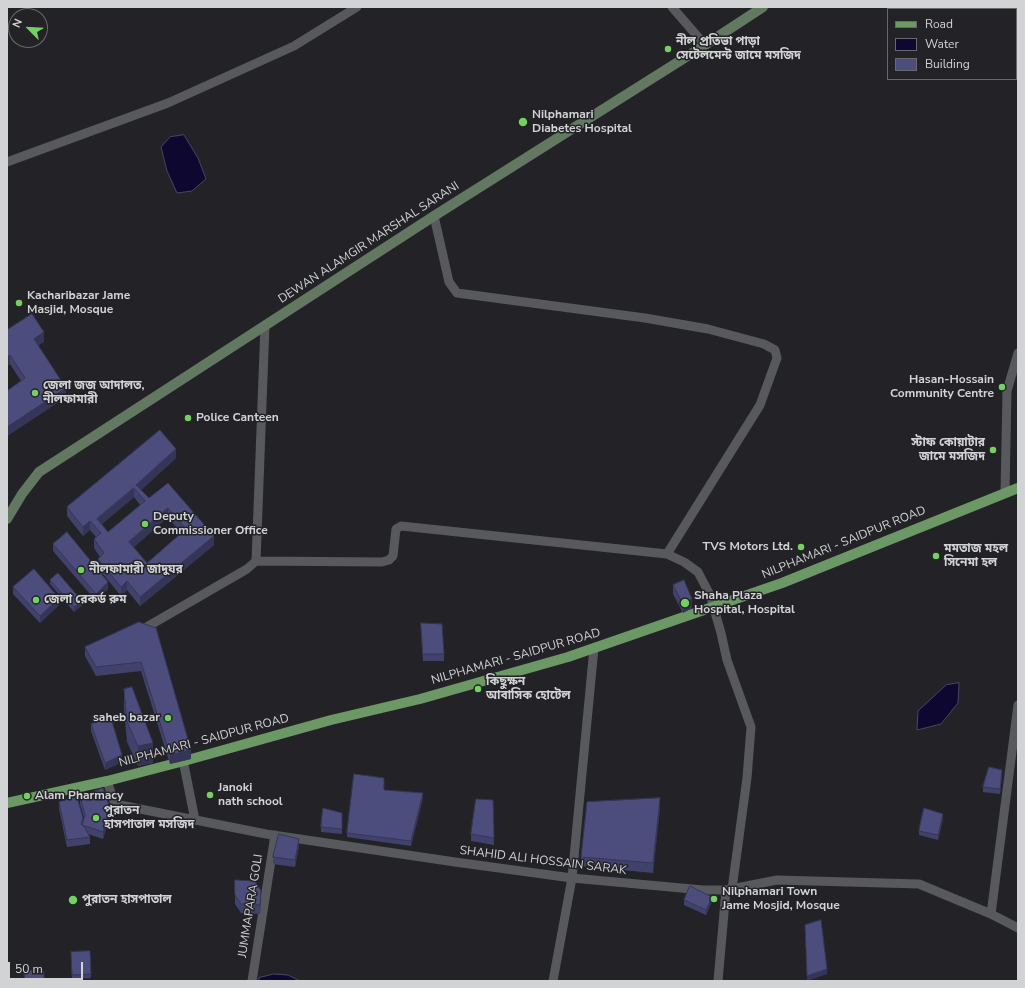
<!DOCTYPE html>
<meta charset="utf-8">
<style>
body{margin:0}
#map{position:relative;width:1025px;height:988px;overflow:hidden;background:#232327;font-family:"Nunito Sans",sans-serif}
canvas{display:block}
.frame{position:absolute;inset:0;border:8px solid #d2d3d5;pointer-events:none}
.legend{position:absolute;left:887px;top:8px;width:130px;height:72px;box-sizing:border-box;background:#232327;border:1px solid #69696d;margin:0;padding:5px 7px;list-style:none;font-size:12px;color:#d2d3d5}
.legend li{display:flex;align-items:center;gap:8px;height:20px}
.legend b{width:20px;border:1px solid #69696d}
.north{position:absolute;left:8px;top:8px;width:40px;height:40px;box-sizing:border-box;background:#232327;border:1px solid #69696d;border-radius:50%;rotate:294deg;font-size:11px;font-weight:700;line-height:16px;text-align:center;color:#d2d3d5}
.north::after{content:'';display:block;margin:auto;width:14px;height:18px;background:#71d35e;clip-path:polygon(50% 0,100% 100%,50% 72%,0 100%)}
.scale{position:absolute;left:8px;top:962px;width:75px;height:18px;box-sizing:border-box;border:2px solid #d2d3d5;border-top:0;padding-left:5px;font-size:12px;line-height:14px;white-space:nowrap;color:#d2d3d5;-webkit-text-stroke:3px #232327;paint-order:stroke}
</style>
<div id="map">
<canvas width="1025" height="988"></canvas>
<div class="frame"></div>
<ul class="legend">
<li><b style="height:5px;background:#6c9865"></b>Road</li>
<li><b style="height:11px;background:#0e0831"></b>Water</li>
<li><b style="height:11px;background:#4c4d7c"></b>Building</li>
</ul>
<div class="north">N</div>
<div class="scale">50 m</div>
</div>
<script>
const ctx = document.querySelector('canvas').getContext('2d');
ctx.lineJoin = 'round';
function fill(path, color) { ctx.fillStyle = color; ctx.fill(path, 'evenodd'); }
function strokePath(path, color, width, dash) { ctx.strokeStyle = color; ctx.lineWidth = width; ctx.lineCap = dash ? 'butt' : 'round'; ctx.setLineDash(dash || []); ctx.stroke(path); }
function label(font, color, halo, rows, align = 'center') {
  ctx.font = font + ' "Nunito Sans","Noto Sans Bengali",sans-serif'; ctx.lineWidth = 3; ctx.setLineDash([]); ctx.textBaseline = 'middle'; ctx.strokeStyle = halo; ctx.fillStyle = color; for (const [text, x, y, turn = 0] of rows) {
    ctx.save(); ctx.translate(x, y); ctx.rotate((+turn || 0) * Math.PI / 180); ctx.textAlign = isNaN(turn) ? turn : align; if (halo) ctx.strokeText(text, 0, 0); ctx.fillText(text, 0, 0); ctx.restore();
  }
}
const water = new Path2D(`
 M184 135 198 158 206 179 192 191 177 193 167 171 161 147 170 137Z
 M959 683 958 703 941 724 917 730 918 711 946 685Z
 M274 974 288 975 300 981H259V978Z`);
fill(water, '#0e0831');
strokePath(water, '#494562', 1);
strokePath(new Path2D(`
 M672 7 705 45
 M7 162 168 103 294 46 357 7
 M434 216 449 282 457 293 645 318 708 329 764 344 775 350 777 358 760 405 667 554
 M1005 492 1007 391 1018 353
 M256 561 265 325
 M146 633 145 628 247 569 256 561 382 562 389 560 393 556 396 529 401 526 667 554 684 562 698 572 710 595 721 633 727 660 751 727 747 778 732 889
 M182 755 195 820
 M107 781 115 804 266 834 455 862 572 878 703 890H726L777 880 919 884 991 914 1018 928
 M991 914 1018 705
 M252 981 275 835
 M553 981 572 878 594 648
 M718 981 726 890`), '#58595d', 9);
strokePath(new Path2D(`
 M7 519 22 494 39 472 434 216 705 45 763 7`), '#627861', 10);
strokePath(new Path2D(`
 M7 803 107 781 184 761 331 720 420 699 568 657 782 583 1018 488`), '#6c9865', 10);
fill(new Path2D(`
 M7 330 44 342 38 345 66 397 7 436V391L21 381 10 364 7 366Z
 M176 458 141 490 149 498 168 483 214 545 140 606 127 590 121 596 98 568V559L100 557 94 548V539L96 537 90 530 83 536 67 516V507ZM134 497 140 505 108 532 102 524ZM168 517 181 533 147 563 134 547Z
 M53 544 108 589 96 601 53 551Z
 M50 580 82 605 74 612 50 584Z
 M673 585 692 608 683 613 673 594Z
 M13 587 59 605 40 623 13 594Z
 M421 623 444 654V661H423Z
 M156 628 191 759 170 764 141 671 96 676 85 656V647Z
 M124 689 153 763 138 766 127 742 124 709Z
 M91 724 122 762 105 770 91 731Z
 M1002 775 1000 794 983 792V787Z
 M384 790 423 798 411 846 347 837V833Z
 M80 797 110 815 103 839 88 834 90 837V844L67 847 59 809V802L83 822 84 818 80 804Z
 M493 800 494 845 471 841V834Z
 M660 807 653 873 581 866V857Z
 M342 813V834L321 832V827Z
 M943 819 938 840 919 835V831Z
 M299 846 295 867 273 864V857Z
 M235 880 261 900 260 914 241 913 235 904Z
 M684 900 712 901 706 915 684 905Z
 M90 951 91 978 72 979 71 952Z`), '#41426b');
fill(new Path2D(`
 M44 332V342L34 348V339Z
 M10 355V364L7 366V357Z
 M66 388V397L7 436V427Z
 M176 449V458L138 493 136 485Z
 M134 488V497L97 528V519Z
 M168 508V517L129 551V542Z
 M90 521V530L83 536V527Z
 M214 536V545L140 606V597Z
 M127 581V590L121 596V587Z
 M108 582V589L96 601V594Z
 M59 598V605L40 623V616Z
 M692 599V608L683 613V604Z
 M82 601V605L74 612V607Z
 M153 743V763L138 766V746Z
 M191 750V759L170 764V755Z
 M122 755V762L105 770V763Z
 M1002 770V775L1000 794V789Z
 M423 793V798L411 846V841Z
 M660 798V807L653 873V863Z
 M110 808V815L103 839V832Z
 M943 814V819L938 840V835Z
 M299 839V846L295 867V860Z
 M261 891V900L260 914V905Z
 M712 897V901L706 915V910Z
 M827 969V974L807 981V976Z`), '#353657');
const building = new Path2D(`
 M32 314 44 332 34 339 66 388 7 427V391L25 378 10 355 7 357V330Z
 M160 430 176 449 136 485 149 498 168 483 214 536 140 597 127 581 121 587 98 559 104 553 94 539 101 533 90 521 83 527 67 507ZM134 488 145 501 108 532 97 519ZM168 508 186 529 147 563 129 542Z
 M67 532 108 582 96 594 53 544Z
 M34 569 59 598 40 616 13 587Z
 M58 573 82 601 74 607 50 580Z
 M684 580 692 599 683 604 673 585Z
 M139 622 156 628 191 750 170 755 141 662 96 667 85 647Z
 M421 623 442 624 444 654H423Z
 M132 687 153 743 138 746 127 722 124 689Z
 M111 718 122 755 105 763 91 724Z
 M989 767 1002 770 1000 789 983 787Z
 M354 774 384 778V790L423 793 411 841 347 833Z
 M103 788 110 808 103 832 82 825 85 815 80 797Z
 M77 797 83 818 81 824 85 828 90 837 67 840 59 802Z
 M660 798 653 863 581 857 587 802Z
 M476 799 493 800 494 838 471 834Z
 M323 808 342 813V829L321 827Z
 M924 808 943 814 938 835 919 831Z
 M279 834 299 839 295 860 273 857Z
 M235 880 255 881 261 891 260 905 241 904 235 895Z
 M690 886 712 897 706 910 684 900Z
 M821 920 827 969 807 976 805 925Z
 M90 951 91 974 72 975 71 952Z
 M24 970 44 971V981H25Z`);
fill(building, '#4c4d7c');
strokePath(building, '#353657', 1);
for (const [x, y, r, color] of [
 [668,49,4,"#71d35e"],
 [523,122,5,"#71d35e"],
 [19,303,4,"#71d35e"],
 [1002,387,4,"#71d35e"],
 [35,393,4,"#71d35e"],
 [188,418,4,"#71d35e"],
 [993,450,4,"#71d35e"],
 [145,524,4,"#71d35e"],
 [801,547,4,"#71d35e"],
 [936,556,4,"#71d35e"],
 [81,570,4,"#71d35e"],
 [36,600,4,"#71d35e"],
 [685,603,5,"#71d35e"],
 [478,689,4,"#71d35e"],
 [168,718,4,"#71d35e"],
 [210,795,4,"#71d35e"],
 [27,796,4,"#71d35e"],
 [96,818,4,"#71d35e"],
 [714,899,4,"#71d35e"],
 [73,900,5,"#71d35e"]
]) { const dot = new Path2D(); dot.arc(x, y, r, 0, 2 * Math.PI); ctx.fillStyle = color; ctx.fill(dot); strokePath(dot, '#232327', 1.5); }
label('bold 12px', '#d2d3d5', '#232327', [
 ["নীল প্রতিভা পাড়া",676,42],
 ["সেটেলমেন্ট জামে মসজিদ",676,56],
 ["Nilphamari",532,115],
 ["Diabetes Hospital",532,129],
 ["Kacharibazar Jame",27,296],
 ["Masjid, Mosque",27,310],
 ["Hasan-Hossain",994,380,"right"],
 ["Community Centre",994,394,"right"],
 ["জেলা জজ আদালত,",43,386],
 ["নীলফামারী",43,400],
 ["Police Canteen",196,418],
 ["স্টাফ কোয়াটার",985,443,"right"],
 ["জামে মসজিদ",985,457,"right"],
 ["Deputy",153,517],
 ["Commissioner Office",153,531],
 ["TVS Motors Ltd.",793,547,"right"],
 ["মমতাজ মহল",944,549],
 ["সিনেমা হল",944,563],
 ["নীলফামারী জাদুঘর",89,570],
 ["Shaha Plaza",694,596],
 ["Hospital, Hospital",694,610],
 ["জেলা রেকর্ড রুম",44,600],
 ["কিছুক্ষন",486,682],
 ["আবাসিক হোটেল",486,696],
 ["saheb bazar",160,718,"right"],
 ["Janoki",218,788],
 ["nath school",218,802],
 ["Alam Pharmacy",35,796],
 ["পুরাতন",104,811],
 ["হাসপাতাল মসজিদ",104,825],
 ["Nilphamari Town",722,892],
 ["Jame Mosjid, Mosque",722,906],
 ["পুরাতন হাসপাতাল",82,900]
], 'left');
label('12px', '#d2d3d5', '#232327', [
 ["DEWAN ALAMGIR MARSHAL SARANI",369,243,-33],
 ["NILPHAMARI - SAIDPUR ROAD",844,543,-22],
 ["NILPHAMARI - SAIDPUR ROAD",516,657,-16],
 ["NILPHAMARI - SAIDPUR ROAD",204,741,-15],
 ["SHAHID ALI HOSSAIN SARAK",543,861,7],
 ["JUMMAPARA GOLI",251,906,-81]
]);
</script>
